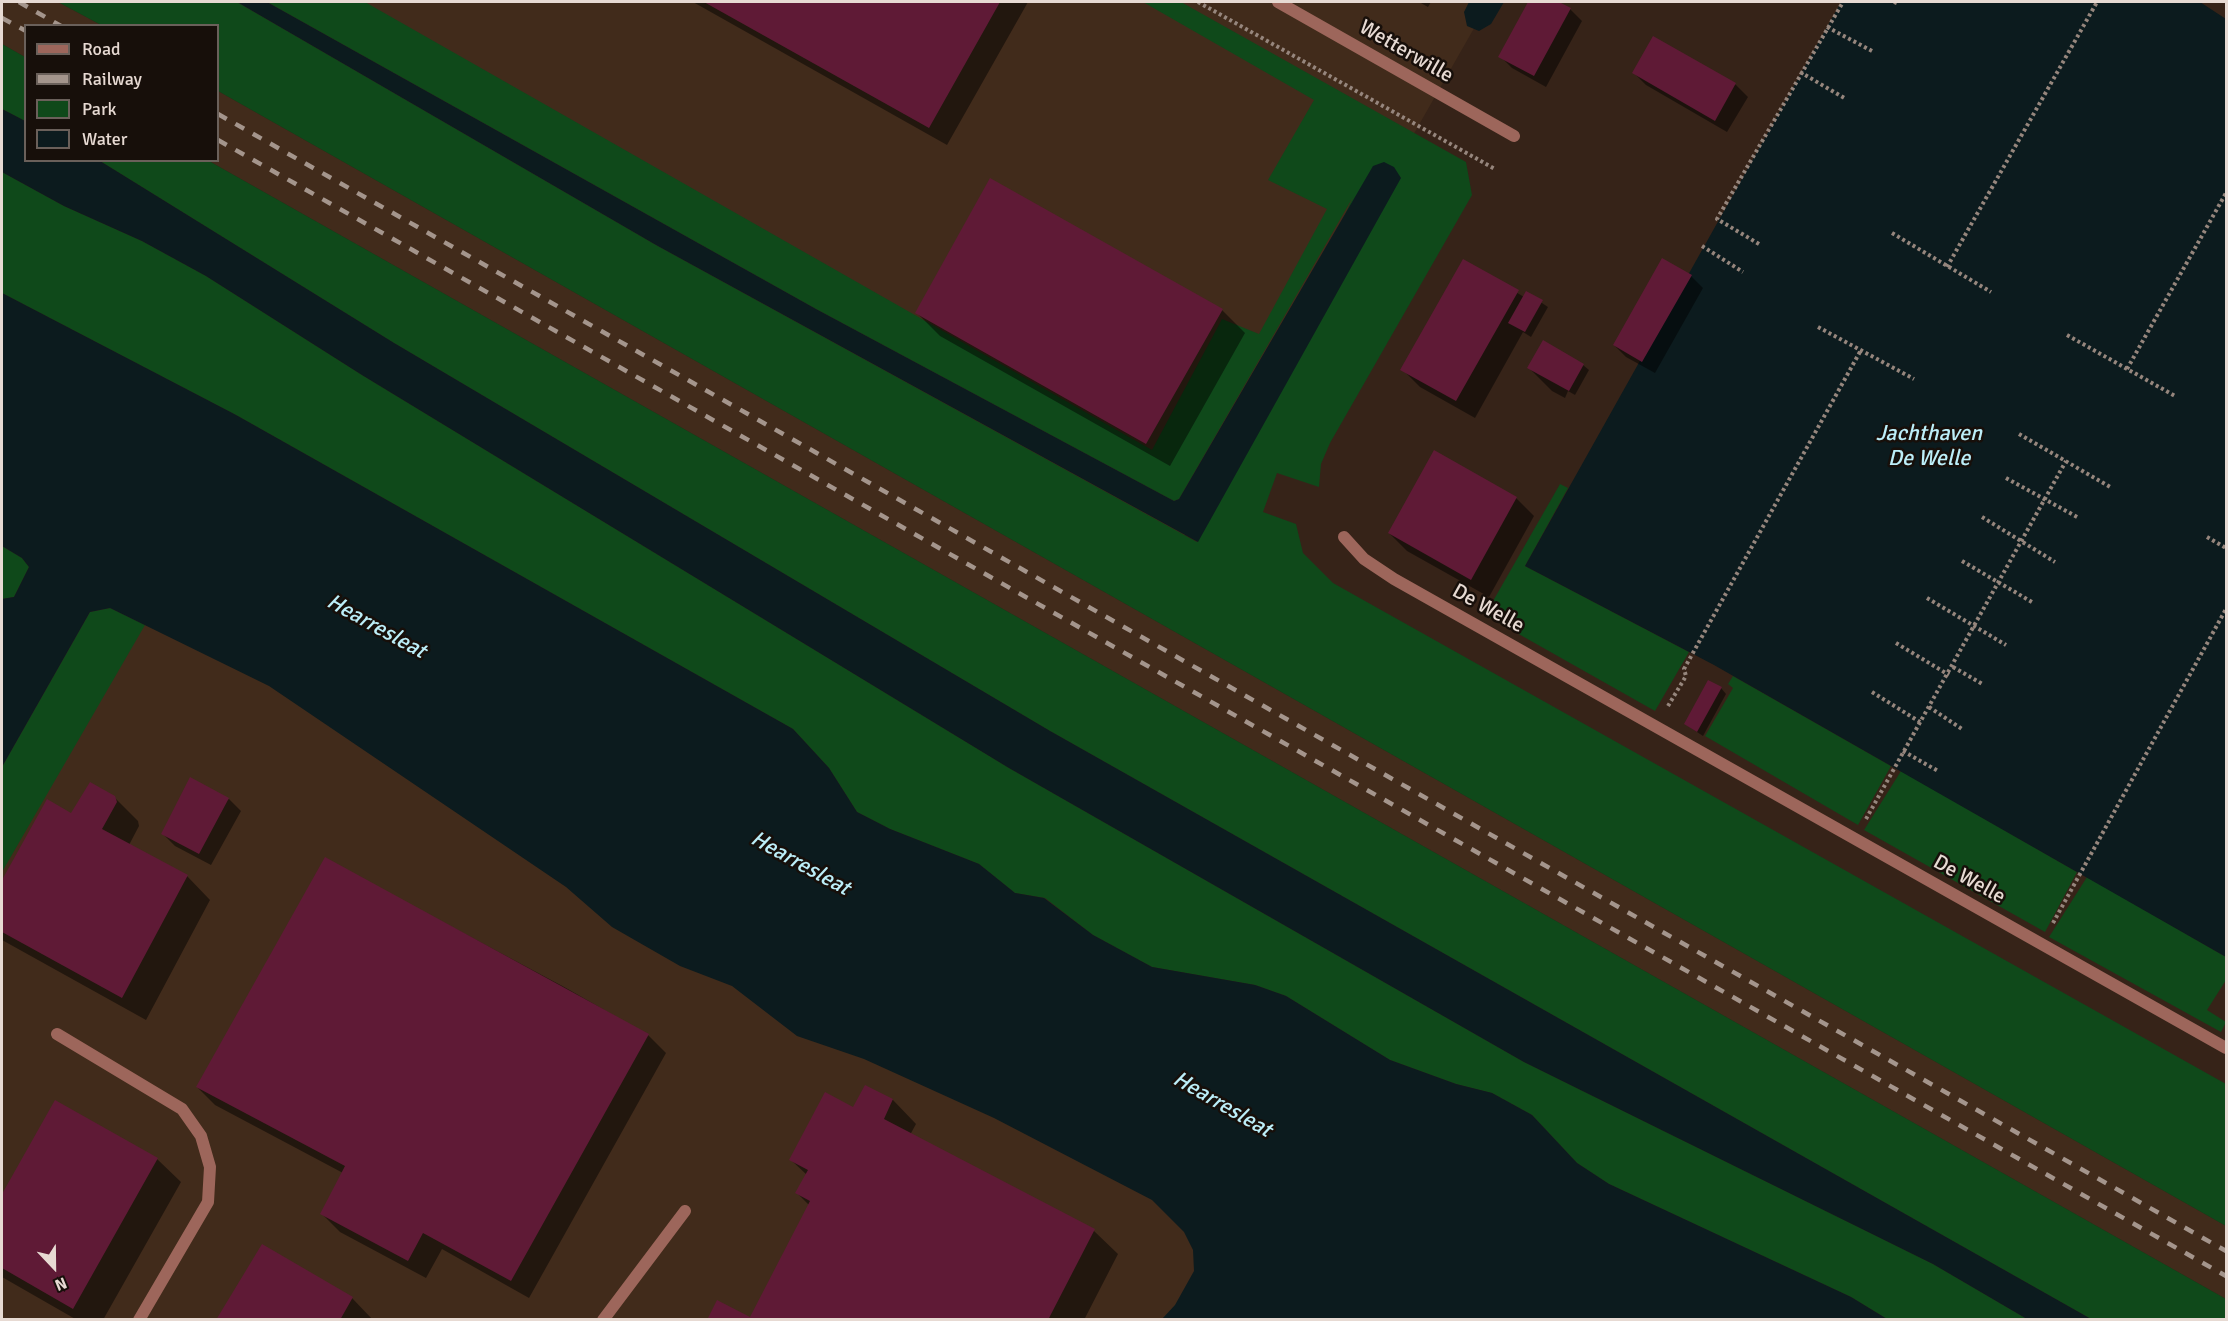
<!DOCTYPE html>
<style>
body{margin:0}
#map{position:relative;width:2228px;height:1321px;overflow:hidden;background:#362318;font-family:Signika,sans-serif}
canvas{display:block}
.frame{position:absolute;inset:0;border:3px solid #e7dad3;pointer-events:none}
.legend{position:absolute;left:24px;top:24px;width:195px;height:138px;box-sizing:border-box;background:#170f0a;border:2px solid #6a605a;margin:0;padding:8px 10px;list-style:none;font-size:18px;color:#e7dad3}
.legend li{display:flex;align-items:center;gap:12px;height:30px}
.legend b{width:30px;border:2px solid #6a605a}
.north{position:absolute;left:24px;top:1237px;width:60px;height:60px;-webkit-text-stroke:4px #170f0a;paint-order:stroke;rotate:158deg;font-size:16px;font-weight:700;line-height:24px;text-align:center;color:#e7dad3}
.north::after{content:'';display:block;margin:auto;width:21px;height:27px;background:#e7dad3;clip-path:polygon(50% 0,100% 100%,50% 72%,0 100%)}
</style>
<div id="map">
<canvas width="2228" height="1321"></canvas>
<div class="frame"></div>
<ul class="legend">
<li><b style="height:8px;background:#9d665b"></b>Road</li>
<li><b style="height:8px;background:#a4958c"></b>Railway</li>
<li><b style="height:16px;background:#0f491a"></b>Park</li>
<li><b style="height:16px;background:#0c1b1e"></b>Water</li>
</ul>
<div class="north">N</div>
</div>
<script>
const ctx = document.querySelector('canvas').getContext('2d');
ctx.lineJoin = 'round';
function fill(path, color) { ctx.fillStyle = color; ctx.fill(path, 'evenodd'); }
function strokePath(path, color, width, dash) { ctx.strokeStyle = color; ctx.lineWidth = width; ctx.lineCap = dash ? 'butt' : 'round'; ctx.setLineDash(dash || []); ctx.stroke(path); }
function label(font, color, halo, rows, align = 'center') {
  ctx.font = font + ' Signika,sans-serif'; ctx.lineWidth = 5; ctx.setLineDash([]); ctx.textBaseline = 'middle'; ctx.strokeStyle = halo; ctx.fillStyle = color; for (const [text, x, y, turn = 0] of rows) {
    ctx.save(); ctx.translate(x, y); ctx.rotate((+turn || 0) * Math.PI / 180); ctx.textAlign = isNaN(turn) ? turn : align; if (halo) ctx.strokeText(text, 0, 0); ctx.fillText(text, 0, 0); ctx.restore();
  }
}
fill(new Path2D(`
 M2 2H58L101 25 26 26 25 57 2 44Z
 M210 2H1489L1172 558Z
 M218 91 2226 1226V1299L209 161 218 160Z
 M85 550 1485 1320H2V709Z`), '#412b1b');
fill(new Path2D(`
 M58 2H237L656 245 1197 542 1353 197 1179 499 1174 501 816 309 267 2H365L1152 450 1222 319 1259 334 1327 209 1268 180 1314 100 1143 2H1181L1466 162 1472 195 1330 443 1321 464 1319 487 1277 473 1263 512 1296 524 1303 553 1333 583 2226 1084V1226L218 91V26L101 25Z
 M2 44 25 57V121L2 109Z
 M100 161H209L2226 1299V1319H2091L1050 731 394 343Z
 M2 172 64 206 142 241 206 276 362 375 1009 768 1524 1062 1933 1264 2027 1319H1887L1851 1297 1609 1184 1577 1163 1532 1115 1492 1093 1456 1084 1390 1060 1286 996 1255 985 1152 967 1093 935 1045 898 1015 893 979 864 890 829 857 812 829 768 793 729 236 415 2 293Z
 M1560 484 1568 488 1525 566 1689 652 1655 711 1485 615Z
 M2 546 22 558 29 567 14 597 2 599Z
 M110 608 145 625 2 872V767L90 612Z
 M1733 676 1891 766 1858 825 1705 736 1733 688 1728 684Z
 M1901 771 2077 872 2045 932 1864 830Z
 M2087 877 2226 957V980L2207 1010 2226 1022 2221 1032 2049 937Z`), '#0f491a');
fill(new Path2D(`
 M237 2H267L816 309 1174 501 1179 499 1373 166 1384 162 1394 167 1401 178 1198 542 656 245Z
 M1469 2H1504L1491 24 1479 31 1467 26 1464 12Z
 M1841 2H2200L2226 19V957L1714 665 1525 566Z
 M2 109 25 121 26 160 100 161 394 343 1050 731 2091 1319H2027L1933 1264 1524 1062 1009 768 362 375 206 276 142 241 64 206 2 172Z
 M2 293 236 415 793 729 829 768 857 812 890 829 979 864 1015 893 1044 898 1093 935 1152 967 1255 985 1286 996 1390 1060 1456 1084 1492 1093 1532 1115 1577 1163 1609 1184 1851 1297 1887 1319H1162L1175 1305 1194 1271 1193 1250 1184 1232 1152 1200 994 1118 864 1059 797 1036 732 986 680 966 612 927 566 887 269 686 110 608 90 612 2 767V599L14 597 29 567 22 558 2 546Z`), '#0c1b1e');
fill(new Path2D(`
 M693 2H1028L947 145Z
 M1419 2H1431L1428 7Z
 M1530 2H1556L1570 9 1582 21 1546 87 1512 68 1500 56Z
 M1654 38 1736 85 1748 97 1727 132 1646 85 1634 73Z
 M1464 261 1524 297 1527 293 1548 307 1531 337 1523 332 1475 418 1420 387 1402 369Z
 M1691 276 1703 288 1655 373 1626 357 1614 345Z
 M1222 310 1245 333 1170 466 940 336 916 312Z
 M1583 365 1589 370 1575 395 1568 391 1565 398 1552 391 1529 368Z
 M1516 498 1534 516 1489 597 1407 551 1389 533Z
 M1721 688 1726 694 1703 736 1685 724Z
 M114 797 138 821 139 826 129 845 187 876 210 900 146 1020 2 940V883L48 801 71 815Z
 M229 799 241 811 211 865 175 846 163 834Z
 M325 859 566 988 648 1035 666 1053 529 1298 442 1249 426 1278 340 1232 322 1214 343 1173 215 1105 197 1087Z
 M865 1087 893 1100 916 1124 910 1135 1094 1231 1118 1254 1084 1320H709L750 1319 810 1206 797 1193 807 1175 791 1160 854 1109Z
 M55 1102 157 1159 181 1182 103 1320H77L2 1277V1197Z
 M352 1298 373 1320H219Z`), '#0007');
fill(new Path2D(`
 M704 2H1000L929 128Z
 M1528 2H1559L1571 8 1534 76 1498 57Z
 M1653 36 1736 83 1715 121 1632 73Z
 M990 178 1223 309 1146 444 915 313Z
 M1662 258 1692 275 1642 362 1613 345Z
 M1463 259 1519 290 1456 401 1400 370Z
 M1526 291 1543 300 1525 332 1508 323Z
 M1543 340 1584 364 1569 391 1527 368Z
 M1434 450 1517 497 1471 580 1388 533Z
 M1708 680 1722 687 1697 732 1684 724Z
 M190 777 229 798 199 854 161 834Z
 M90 782 115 796 117 802 102 829 188 875 122 998 2 932V880L47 799 71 813Z
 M325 857 649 1034 511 1281 423 1233 408 1261 320 1214 345 1166 196 1087Z
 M865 1085 893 1099 884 1119 1095 1229 1048 1320H707L717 1300 750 1317 810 1201 795 1193 808 1170 789 1160 825 1092 853 1107Z
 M55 1100 158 1158 73 1309 2 1268V1194Z
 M262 1244 353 1297 340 1320H216Z`), '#5f1a36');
strokePath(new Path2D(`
 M1198 2 1495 169
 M1894 2 1899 4
 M1827 27 1872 51
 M1800 72 1846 99
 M1892 233 1991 292
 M1759 244 1717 219 1843 2
 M1702 246 1743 272
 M1947 267 2097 2
 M1818 327 1914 379
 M2067 335 2175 396
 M2127 369 2226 193
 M2019 434 2112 488
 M2006 478 2079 518
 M1982 517 2055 562
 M2207 537 2226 548
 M1962 561 2032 602
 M1927 598 2006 645
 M1896 643 1949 675
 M1953 667 1984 685
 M1872 692 1920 722
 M1668 706 1686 676 1684 669 1861 350
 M1929 707 1962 729
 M1903 751 1938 771
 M1866 819 2066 461
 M2053 923 2226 609`), '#96867d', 4, [3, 3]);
strokePath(new Path2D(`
 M1344 537 1364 559 1394 579 2226 1048
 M603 1320 685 1211`), '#9d665b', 12);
strokePath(new Path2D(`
 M57 1034 182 1109 201 1136 210 1167 208 1202 139 1320`), '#9d665b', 12);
strokePath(new Path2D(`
 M1278 2 1514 136`), '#9d665b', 12);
strokePath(new Path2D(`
 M19 2 61 26
 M2 18 26 31
 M218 114 2226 1251
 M218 140 2226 1276`), '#a4958c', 4.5, [10, 10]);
label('21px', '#e7dad3', '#170f0a', [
 ["Wetterwille",1406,52,30],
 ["De Welle",1488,609,29],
 ["De Welle",1969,880,29]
]);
label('italic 22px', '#bceef8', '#170f0a', [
 ["Jachthaven",1929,434],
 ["De Welle",1929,459],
 ["Hearresleat",376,627,29],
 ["Hearresleat",800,864,29],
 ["Hearresleat",1222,1105,30]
]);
</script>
